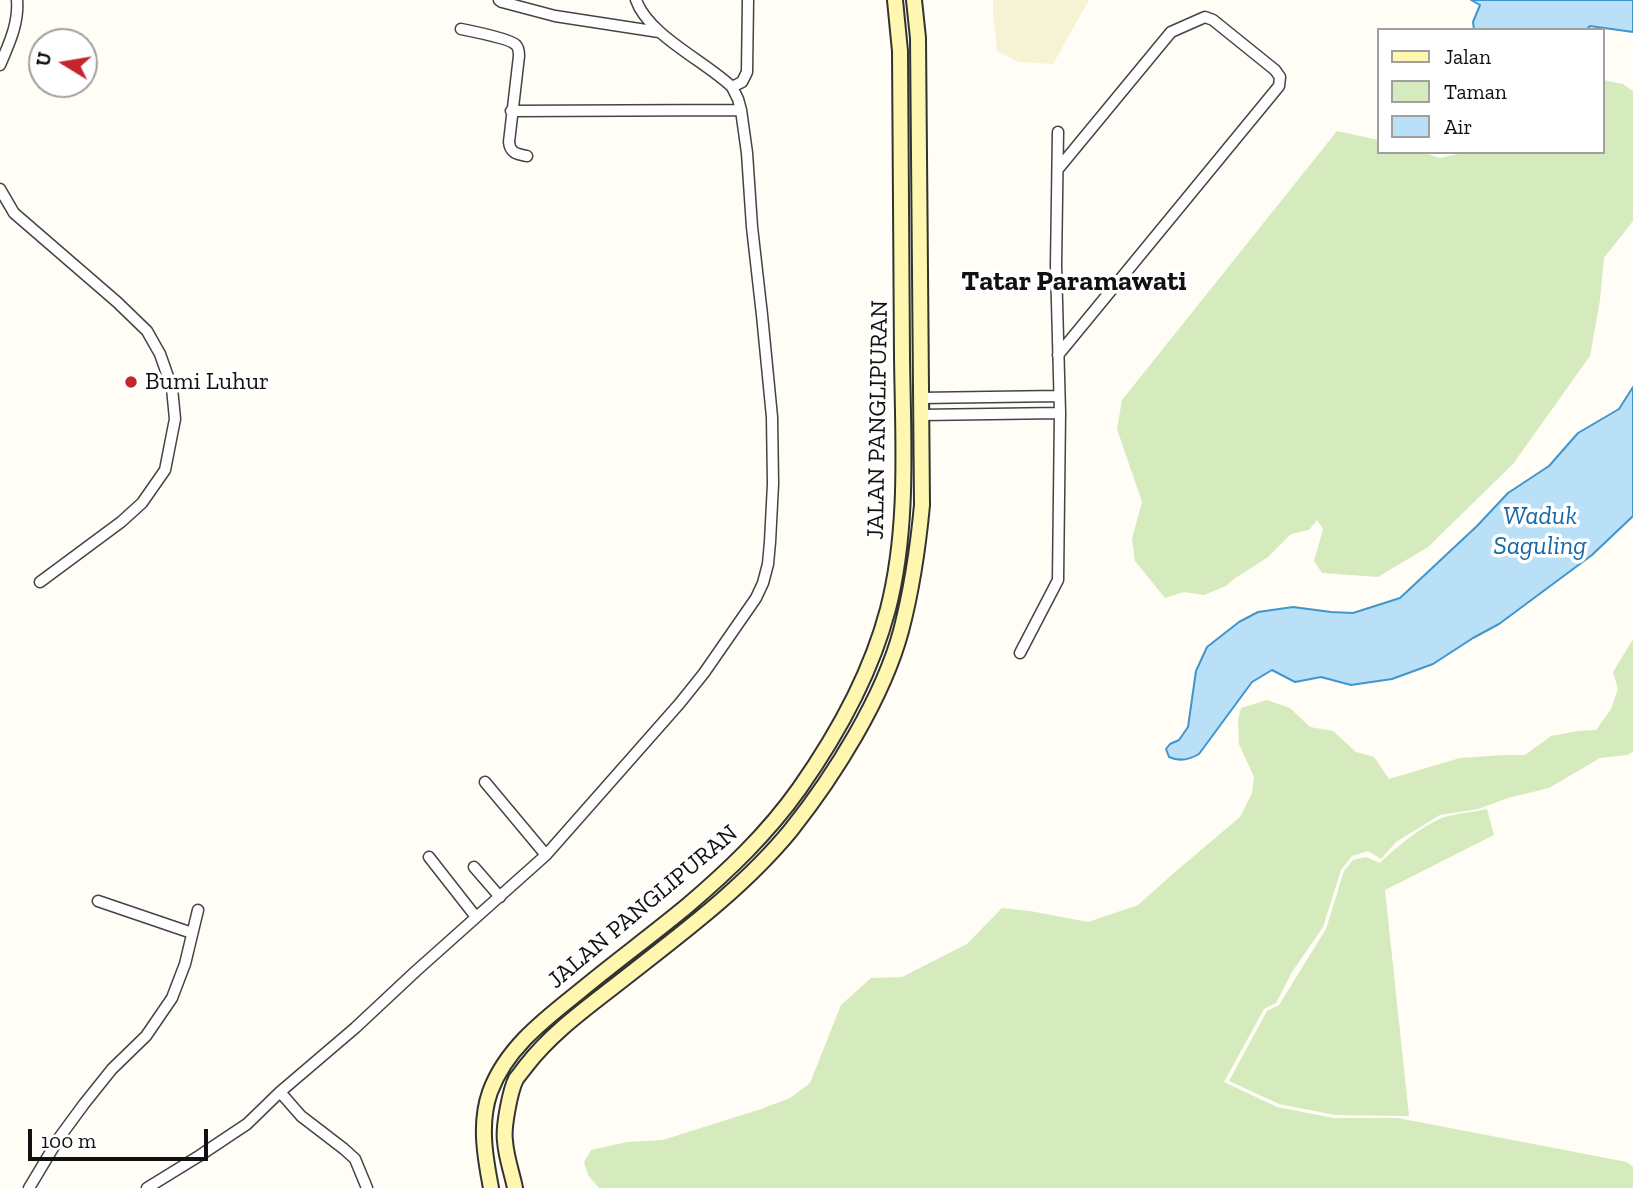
<!DOCTYPE html>
<style>
body{margin:0}
#map{position:relative;width:1633px;height:1188px;overflow:hidden;background:#fffdf5;font-family:"Zilla Slab",serif}
canvas{display:block}
.legend{position:absolute;left:1377px;top:28px;width:228px;height:126px;box-sizing:border-box;background:#fff;border:2px solid #a0a0a0;margin:0;padding:9px 12px;list-style:none;font-size:21px;color:#111}
.legend li{display:flex;align-items:center;gap:14px;height:35px}
.legend b{width:35px;border:2px solid #a0a0a0}
.north{position:absolute;left:28px;top:28px;width:70px;height:70px;box-sizing:border-box;background:#fff;border:2px solid #a0a0a0;border-radius:50%;rotate:281deg;font-size:19px;font-weight:700;line-height:28px;text-align:center;color:#111}
.north::after{content:'';display:block;margin:auto;width:24px;height:32px;background:#c4262e;clip-path:polygon(50% 0,100% 100%,50% 72%,0 100%)}
.scale{position:absolute;left:28px;top:1129px;width:180px;height:32px;box-sizing:border-box;border:4px solid #111;border-top:0;padding-left:9px;font-size:21px;line-height:24px;white-space:nowrap;color:#111;-webkit-text-stroke:5px #fff;paint-order:stroke}
</style>
<div id="map">
<canvas width="1633" height="1188"></canvas>
<ul class="legend">
<li><b style="height:9px;background:#fff6b0"></b>Jalan</li>
<li><b style="height:19px;background:#d5ebbd"></b>Taman</li>
<li><b style="height:19px;background:#b9e0f7"></b>Air</li>
</ul>
<div class="north">U</div>
<div class="scale">100 m</div>
</div>
<script>
const ctx = document.querySelector('canvas').getContext('2d');
ctx.lineJoin = 'round';
function fill(path, color) { ctx.fillStyle = color; ctx.fill(path, 'evenodd'); }
function strokePath(path, color, width, dash) { ctx.strokeStyle = color; ctx.lineWidth = width; ctx.lineCap = dash ? 'butt' : 'round'; ctx.setLineDash(dash || []); ctx.stroke(path); }
function label(font, color, halo, rows, align = 'center') {
  ctx.font = font + ' "Zilla Slab",serif'; ctx.lineWidth = 7; ctx.setLineDash([]); ctx.textBaseline = 'middle'; ctx.strokeStyle = halo; ctx.fillStyle = color; for (const [text, x, y, turn = 0] of rows) {
    ctx.save(); ctx.translate(x, y); ctx.rotate((+turn || 0) * Math.PI / 180); ctx.textAlign = isNaN(turn) ? turn : align; if (halo) ctx.strokeText(text, 0, 0); ctx.fillText(text, 0, 0); ctx.restore();
  }
}
fill(new Path2D(`
 M993 0H1089L1053 64 1019 62 997 51 993 12Z`), '#f6f3d4');
fill(new Path2D(`
 M1603 80 1623 84 1633 91V221L1604 258 1600 300 1590 356 1513 464 1428 547 1378 577 1322 573 1314 561 1323 529 1317 520 1309 530 1291 534 1268 557 1234 579 1226 586 1204 595 1184 592 1165 598 1135 561 1132 539 1142 502 1117 429 1122 400 1337 131 1379 140V152H1422L1440 158 1466 152H1603Z
 M1633 639V752L1627 755 1600 758 1549 788 1508 798 1478 809 1440 815 1396 842 1381 859 1368 851 1352 856 1341 870 1323 927 1292 972 1276 1003 1264 1009 1224 1082 1277 1107 1334 1118H1398L1627 1162 1633 1167V1188H599L588 1175 584 1162 591 1150 627 1142 663 1140 761 1109 790 1098 810 1083 841 1005 871 978 902 977 967 944 1002 908 1030 911 1088 922 1138 905 1175 872 1240 817 1252 793 1254 777 1239 744 1238 720 1241 708 1267 700 1290 708 1310 727 1333 731 1356 752 1374 757 1389 779 1460 758 1503 755H1525L1551 736 1578 731 1596 730 1611 709 1618 689 1613 672Z
 M1487 809 1494 835 1385 890 1409 1116 1335 1115 1279 1104 1229 1081 1267 1011 1279 1005 1326 929 1344 871 1353 860 1366 857 1380 863C1395 848 1428 821 1448 816 1461 813 1474 812 1487 809Z`), '#d5ebbd');
const water = new Path2D(`
 M1471 0H1633V32L1590 26 1586 30H1474L1473 22 1480 5Z
 M1633 387V516L1592 555 1499 624 1473 638 1433 664 1392 679 1351 685 1321 677 1295 682 1272 670 1252 682 1199 754C1189 760 1180 762 1169 757L1166 749 1170 744 1179 740 1188 727 1196 671 1207 647 1239 622 1258 612 1293 607 1331 612 1353 613 1400 598 1477 526 1508 493 1549 466 1578 433 1619 409Z`);
fill(water, '#b9e0f7');
strokePath(water, '#3f96cf', 2);
const minor = new Path2D(`
 M499 0 502 2 555 16 659 32
 M461 29C471 31 511 39 516 45 519 48 519 52 519 56L509 142C510 153 517 154 527 156
 M0 65C9 44 19 23 17 0
 M732 87 742 82 747 72 748 0
 M511 111 741 110
 M1058 169 1171 32 1205 17 1213 20 1275 70 1280 77 1279 86 1058 355
 M0 189 14 213 117 302 147 331 160 354 172 388 175 419 165 470 142 503 121 522 40 582
 M920 398 1059 396
 M921 415 1060 413
 M1020 653 1058 580 1060 413 1056 265 1058 132
 M485 782 546 855
 M429 857 476 917
 M474 867 500 897
 M98 901 192 933
 M280 1092 301 1116 344 1149 355 1159 367 1188
 M29 1188 59 1138 84 1104 112 1069 146 1036 172 998 185 964 198 910
 M147 1188 199 1156 247 1124 280 1092 355 1028 416 971 546 855 680 703 704 673 756 598 763 583 768 564 770 542 773 484 772 417 762 315 752 227 747 153 741 110 738 99 732 87C705 61 648 35 636 0`);
const secondary = new Path2D(`
 M491 1188C485 1157 479 1123 490 1092 506 1048 545 1019 580 991 615 962 652 935 687 906 728 871 767 834 799 789 837 735 871 674 888 609 909 527 903 441 902 357 901 255 901 153 900 51L895 0
 M515 1188C512 1173 506 1157 505 1141 503 1128 510 1091 516 1079 519 1075 523 1070 526 1066 550 1035 581 1012 612 988 674 939 741 891 791 830 834 776 883 698 901 631 912 589 918 548 922 505L918 38 914 0`);
strokePath(minor, '#444', 13);
strokePath(secondary, '#333', 18);
strokePath(minor, '#fff', 10);
strokePath(secondary, '#fff6b0', 14);
for (const [x, y, r, color] of [
 [131,382,7,"#c4262e"]
]) { const dot = new Path2D(); dot.arc(x, y, r, 0, 2 * Math.PI); ctx.fillStyle = color; ctx.fill(dot); strokePath(dot, '#fff', 2.5); }
label('24px', '#111', '#fff', [
 ["Bumi Luhur",145,382]
], 'left');
label('24px', '#111', '#fff', [
 ["JALAN PANGLIPURAN",878,420,-89],
 ["JALAN PANGLIPURAN",643,907,-40]
]);
label('italic 26px', '#1768a6', '#fff', [
 ["Waduk",1540,517],
 ["Saguling",1540,547]
]);
label('bold 28px', '#111', '#fff', [
 ["Tatar Paramawati",1074,282]
]);
</script>
